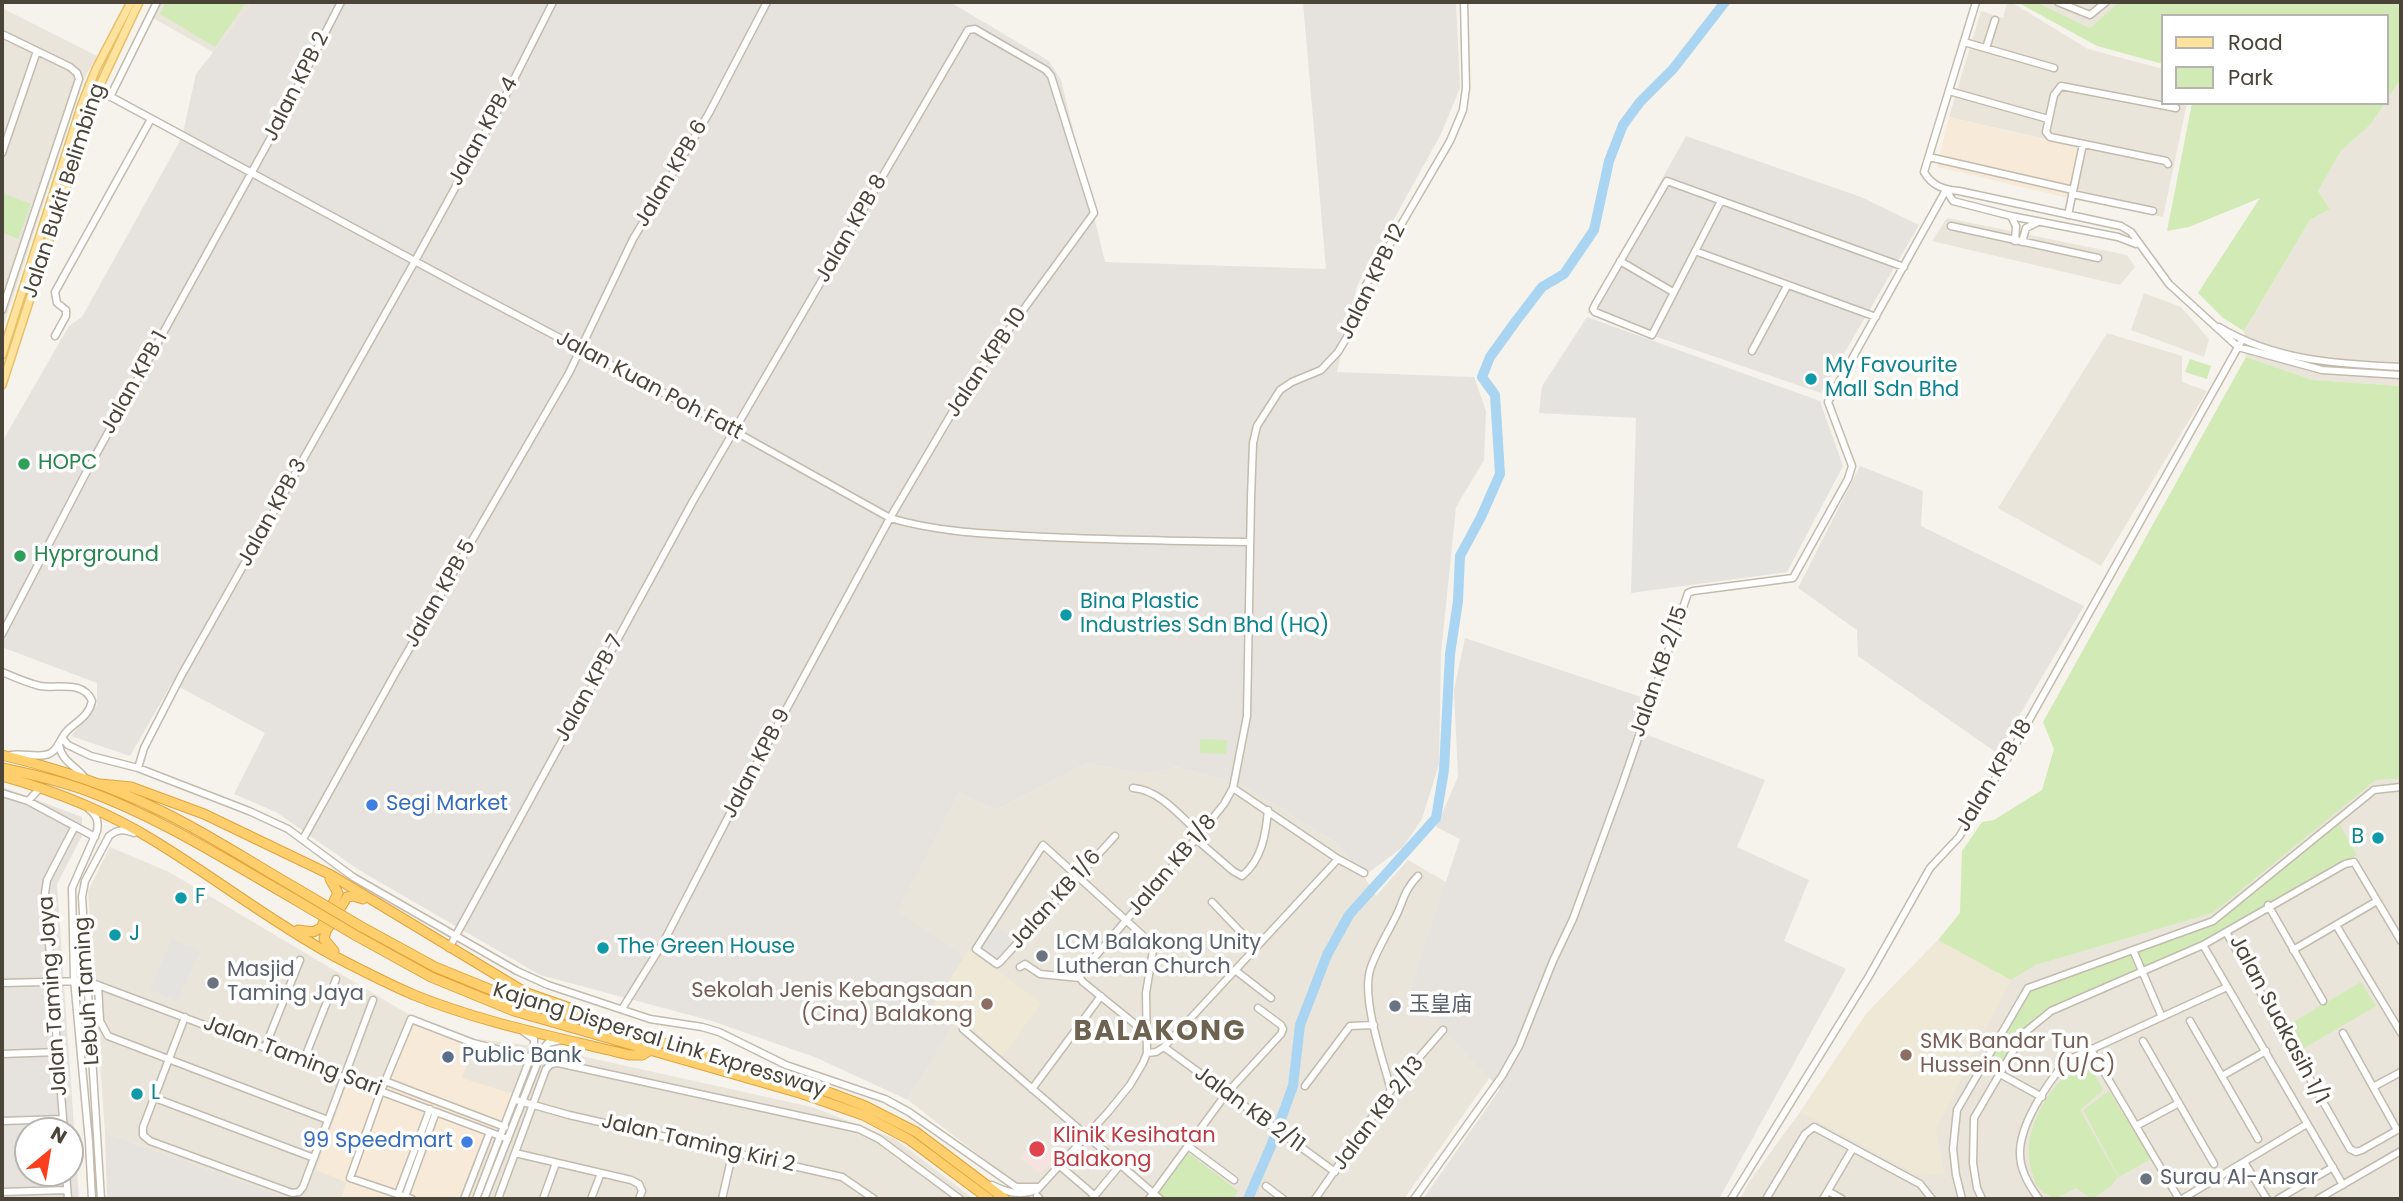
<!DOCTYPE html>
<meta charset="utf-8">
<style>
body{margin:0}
#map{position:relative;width:2403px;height:1201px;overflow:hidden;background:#f6f3ec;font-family:Poppins,sans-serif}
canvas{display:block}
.frame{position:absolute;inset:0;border:4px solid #4b4439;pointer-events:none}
.legend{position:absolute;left:2161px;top:14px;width:228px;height:91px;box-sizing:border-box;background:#fff;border:2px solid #b7b4b0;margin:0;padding:9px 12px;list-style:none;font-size:21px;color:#4b4439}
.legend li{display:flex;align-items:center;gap:14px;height:35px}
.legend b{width:35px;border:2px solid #b7b4b0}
.north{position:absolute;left:14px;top:1117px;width:70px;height:70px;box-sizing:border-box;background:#fff;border:2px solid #b7b4b0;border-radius:50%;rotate:30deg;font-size:19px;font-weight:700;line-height:28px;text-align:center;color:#4b4439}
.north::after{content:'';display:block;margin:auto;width:24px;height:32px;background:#fc3f1d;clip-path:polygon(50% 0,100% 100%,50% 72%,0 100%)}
</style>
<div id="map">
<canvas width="2403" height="1201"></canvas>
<div class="frame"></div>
<ul class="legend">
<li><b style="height:9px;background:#ffe39c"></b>Road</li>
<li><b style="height:19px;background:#d2eab5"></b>Park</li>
</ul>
<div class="north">N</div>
</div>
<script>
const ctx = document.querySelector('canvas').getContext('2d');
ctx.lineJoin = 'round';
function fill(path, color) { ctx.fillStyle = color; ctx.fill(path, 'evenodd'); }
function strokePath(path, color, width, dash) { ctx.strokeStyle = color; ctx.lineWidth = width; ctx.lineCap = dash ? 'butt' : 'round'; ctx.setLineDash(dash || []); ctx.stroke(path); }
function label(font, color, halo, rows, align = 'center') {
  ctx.font = font + ' Poppins,"Noto Sans SC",sans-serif'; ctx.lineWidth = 7; ctx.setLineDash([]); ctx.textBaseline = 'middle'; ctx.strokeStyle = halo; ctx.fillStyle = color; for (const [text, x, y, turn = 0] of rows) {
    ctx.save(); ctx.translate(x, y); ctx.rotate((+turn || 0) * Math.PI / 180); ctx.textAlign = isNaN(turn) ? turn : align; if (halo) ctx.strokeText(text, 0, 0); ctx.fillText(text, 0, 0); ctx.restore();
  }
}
fill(new Path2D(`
 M152 2H252L213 52 146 14Z
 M2007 2H2011L2088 49 2163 69V103H2187L2163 217 2068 198 2079 147 1949 117 1981 11 2003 18Z
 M2036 2H2119L2090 28Z
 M2 8 97 56 84 79 2 330Z
 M2401 79V386L2313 380 2246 357 2244 331 2310 220 2330 209 2318 191 2341 151 2371 124 2385 103H2387V99Z
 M1947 218 2127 255 2135 267 2120 285 1932 241Z
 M2144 293 2181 307 2209 339 2204 357 2131 330Z
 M2107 333 2182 356V382L2207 391 2101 566 1998 508Z
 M1087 763 1141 774 1177 767 1240 784 1335 842 1364 876 1376 896 1408 860 1446 882 1409 993 1490 1077 1404 1199H1035L908 1100 983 971 896 913 959 793 996 810Z
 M2401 779V1199H1740L1749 1182 1800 1112 1867 1013 1938 940 2011 980 2036 965 2213 913 2376 780Z
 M110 847 169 872 408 1014 476 1039 536 1046 812 1107 895 1139 974 1199H291L105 1133 88 891Z`), '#eae5da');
fill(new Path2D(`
 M1949 117 2080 148 2068 198 1937 167Z
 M408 1014 476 1039 462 1078 513 1094 504 1120 493 1138 470 1199H341L346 1182 316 1170 348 1081 378 1093Z`), '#f7ead8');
fill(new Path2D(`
 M252 2H950L1049 61 1061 80 1105 262 1326 269 1303 2H1456L1460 88 1441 134 1357 286 1337 372 1474 377 1486 411 1484 460 1456 507 1441 653 1439 764 1422 819 1403 847 1364 876 1335 842 1240 784 1177 767 1141 774 1087 763 996 810 959 793 897 912 984 971 908 1100 817 1058 712 1021 540 975 359 870 276 812 234 794 265 733 172 683 130 756 71 736 97 705V683L4 648 2 650V442L69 326 82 317 182 137 196 74Z
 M1686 136 1861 197 1919 225 1821 393 1587 313Z
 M1860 466 1923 491 1921 526 2084 606 1997 753 1858 656 1857 630 1798 588Z
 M1465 638 1644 698 1632 729 1765 780 1737 847 1809 880 1784 941 1846 969 1719 1199H1423L1500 1089 1409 993 1460 839 1436 827 1458 777 1454 690Z
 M2 787 82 817V836L57 884 79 1199H2ZM28 1131H70V1173H28Z
 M105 1133 291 1199H107Z`), '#e6e2dd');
fill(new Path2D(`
 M1938 940 2011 980 1936 1130 1944 1173 1920 1176 1800 1112 1867 1013Z
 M969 950 1042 1003 1002 1057 963 1019 955 1027 932 1006Z`), '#efe8d6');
fill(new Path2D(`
 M1034 1141 1058 1158 1040 1173 1020 1158Z`), '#f6e3e0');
fill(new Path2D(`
 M166 2H246L215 47 160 14Z
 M2017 2H2036L2090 28 2119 2H2401V79L2387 99V16H2163V64L2097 46Z
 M2192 103H2385L2371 124 2341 151 2318 191 2330 209 2310 220 2244 331 2223 318 2198 293 2260 198 2189 227 2167 231Z
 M2 193 31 204 18 239 2 232Z
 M2246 357 2313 380 2401 386V779L2376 780 2213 913 2036 965 2011 980 1938 940 1960 913 1962 851 1982 822 1994 820 2042 790 2054 749 2043 722Z
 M2190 359 2211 366 2207 379 2185 372Z
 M1200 739 1227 740 1226 754 1200 753Z
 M2338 822 2357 855 2267 904 2203 943 2143 968 2136 951 2213 923Z
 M2131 954 2136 970 2049 1007 2021 1032 1999 1070 1986 1063 2030 990Z
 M2361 982 2376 1006 2299 1051 2285 1027Z
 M2086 1057 2103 1090 2080 1110 2118 1177 2111 1186 2092 1199 2076 1188 2054 1199C2049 1195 2040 1191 2037 1186 2034 1183 2034 1179 2033 1175 2017 1130 2051 1084 2086 1057Z
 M2109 1091 2151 1159 2119 1177 2083 1110Z
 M1187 1152 1238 1191 1233 1199H1166L1158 1193Z`), '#d2eab5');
fill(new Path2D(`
 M1587 317 1820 401 1843 466 1787 572 1631 593 1636 418 1539 413 1542 386Z
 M995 925 1016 942 995 962 978 948Z
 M172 939 200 951 177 1001 150 989Z`), '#e5e3e0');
strokePath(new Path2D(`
 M1248 1199 1271 1146 1293 1086 1300 1025 1327 955 1349 915 1436 818 1444 770 1450 654 1458 601 1460 556 1481 517 1500 474 1495 395 1482 377 1490 357 1516 321 1542 287 1564 274 1594 230 1609 161 1623 125 1640 102 1673 69 1725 2`), '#a9d4f2', 10);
const minor = new Path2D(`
 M1976 2 1924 172C1932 186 1944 190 1959 191L2121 226 2131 232 2169 284 2238 347 2322 370 2401 375
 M2058 2 2090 15 2106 2
 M2 34 70 67 77 73 79 79 2 310
 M1964 42 2054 68
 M1986 48 1995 20
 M89 85 461 286 700 412 890 518C940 533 993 534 1045 537 1113 540 1182 541 1250 542
 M1949 91 2048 119
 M110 97 157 2
 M2 153 37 51
 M1929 157 2073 190
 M2168 164 2166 161 2050 137 2046 132 2054 95 2061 86 2176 108
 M1946 190 1953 201 2011 216 2118 237 2136 244
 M2072 194 2153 211
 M1721 201 1652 335 1595 312 1593 309 1596 303 1667 181 1904 267
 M2068 215 2083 144
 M2011 216 2016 226 2015 241
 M1951 226 2098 258
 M2022 242 2026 228 2038 222
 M1695 251 1876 317
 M1620 261 1673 292
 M2219 327C2276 361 2337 364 2401 367
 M55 336 66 316V310L57 303 55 292 151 119
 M1752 351 1787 286
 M2 634 88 469 280 121 341 2
 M2 672C14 677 27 683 40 686 58 689 84 680 92 701 89 716 77 721 67 731 59 739 58 753 45 755 34 757 22 753 11 755
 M62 738 68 745 91 756 138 768 249 811 288 829 353 877 517 971 548 985 650 1019 702 1027 719 1032 786 1065 885 1099 909 1112 1016 1187H1039
 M59 745C62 762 75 765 85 778
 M138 768 144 748 181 676 415 261 506 95 553 2
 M1133 788C1160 790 1180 816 1200 834
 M1233 788 1338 859 1364 873
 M2 793 28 801 95 837
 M28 801 41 787
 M89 809C96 815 99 820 97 831L72 888 74 979 89 1142 92 1199
 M303 839 397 670 569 373 633 239 709 113 767 2
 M1196 839 1233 871 1242 876C1262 860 1266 833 1268 810
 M1212 902 1255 947
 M2268 905 2323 1001
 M2336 925 2401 1033
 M2226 932 2350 1149 2356 1152 2362 1150 2401 1128
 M2203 945 2343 1185
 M449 948 693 501 968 30 975 29 1046 70 1051 76 1094 213 969 384 890 518 737 800 663 943 622 1009
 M2133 950 2161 1015
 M2293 950 2377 901
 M1020 967 1025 964 1040 974 1080 978
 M1235 970 1271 998
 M2 983 87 981 508 1139
 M98 985 100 1021 108 1036 328 1120
 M185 1017 143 1127V1135L150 1141 292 1193 299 1192 303 1187 373 1000
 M2190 1021 2258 1139
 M963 1029 1160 1199
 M1145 1029 1135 1024 1083 982 1080 978 1081 973 1200 834 1224 804 1233 788 1247 716 1251 498 1253 443 1257 426 1280 390 1292 382 1321 370 1338 352 1347 337 1366 285 1450 141 1463 110 1466 88 1464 2
 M2343 1033 2397 1130
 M2143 1041 2214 1164
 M265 1047 300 960
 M1164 1047 1335 1172
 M2090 1048 2179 1199
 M1147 1053 1156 1052 1164 1047 1338 859
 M2 1054 58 1052
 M303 1062 336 979
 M1982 1064 2042 1097
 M2222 1076 2266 1051
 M385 1081 505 1127
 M1305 1086 1350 1026 1374 1025
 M2373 1087 2401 1072
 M1032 1089 1101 996
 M1391 1090C1383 1060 1360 996 1371 967 1377 950 1387 934 1395 918 1404 901 1403 891 1418 876
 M155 1098 314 1158
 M516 1100 569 1115 842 1177 874 1199
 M2 1121 63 1119
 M2136 1126 2179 1103
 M64 1131 45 893 47 880 75 826
 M1188 1146 1234 1180
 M515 1153 631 1180 639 1184 642 1191 639 1199
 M2244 1162 2267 1199
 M1060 1166 1095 1196
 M66 1173 68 1199
 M992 1185C1008 1193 1021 1196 1037 1190L1109 1111 1130 1085 1143 1063 1147 1053 1146 993 1153 950 1150 942 1043 845 976 949 997 964 1000 962 1115 836
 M1266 1186 1283 1199
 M1828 1191 1842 1199
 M2 1192 67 1190
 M398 1194 430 1109
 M1037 1196 1040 1199
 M405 1197 436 1112
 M101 1199 82 897 85 881 109 836C118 829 123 829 134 833
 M412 1199 350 1178 381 1091 411 1019 473 1043 531 1058
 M464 1199 490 1132
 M476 1199 534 1048V1039L524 1032
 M484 1199 543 1049 548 1043 561 1040
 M498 1199 546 1069 551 1064 558 1063 859 1129 879 1139 960 1199
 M543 1199 556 1163
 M591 1199 601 1173
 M722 1199 733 1151
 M1092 1199 1120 1165
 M1149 1199 1226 1094 1281 1034 1283 1029 1281 1025 1258 1008
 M1315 1199 1391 1090 1443 1030
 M1414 1199 1502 1076 1519 1046 1553 961 1573 919 1622 785 1688 593 1693 591 1793 578 1848 479 1852 466 1828 402 1946 190
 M1731 1199 1869 976 1930 868 1959 837 2009 756 2242 340
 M1766 1199 1805 1134 1814 1127 1920 1184 1932 1199
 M1823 1199 1853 1148
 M1962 1199 1956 1175 1953 1149 1957 1110 2028 988 2213 921 2374 790 2401 787
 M1982 1199 1977 1188 1973 1163 1974 1118 2023 1034 2051 1011 2203 945 2345 864 2354 862 2401 941
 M2039 1199C2030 1187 2020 1170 2020 1154 2019 1125 2047 1084 2066 1061L2227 987
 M2182 1199 2307 1124
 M2278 1199 2333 1167
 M2318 1199 2401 1151`);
const major = new Path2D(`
 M2 355 82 104 96 69 131 2
 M2 385 98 89 139 2`);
const highway = new Path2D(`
 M2 755C56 768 109 785 159 810 207 833 252 863 299 890
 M2 768C30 774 58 780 85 790 159 817 226 860 294 899
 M2 776C55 791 106 811 153 840 214 877 270 921 332 955 359 969 386 983 414 995 483 1023 556 1037 629 1055H642L649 1051
 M100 784 131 787 204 814 331 875 523 991C545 1001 588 1011 603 1025
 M360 926 435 967 516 1000 812 1086 865 1106 916 1132 1005 1199
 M298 930 313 932 321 928 338 893 330 879
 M355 935 431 977 514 1011 803 1094 863 1115 910 1140 989 1199
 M334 951 324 939 326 931 347 897 353 896 363 899`);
strokePath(minor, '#c2bbae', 9);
strokePath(major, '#e6c16a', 10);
strokePath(highway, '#e0a43c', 11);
strokePath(minor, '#fff', 6);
strokePath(major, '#ffe39c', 7);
strokePath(highway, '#ffcf6e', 9);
const highwayBridge = new Path2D(`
 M299 890 360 926
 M294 899 355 935`);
strokePath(highwayBridge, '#e0a43c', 11, []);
strokePath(highwayBridge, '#ffcf6e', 9);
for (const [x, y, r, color] of [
 [1811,379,7,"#0f9aa8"],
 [24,464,7,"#2e9e5b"],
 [20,556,7,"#2e9e5b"],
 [1066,615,7,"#0f9aa8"],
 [372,805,7,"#3f7fe0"],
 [2378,838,7,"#0f9aa8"],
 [181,898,7,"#0f9aa8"],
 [115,935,7,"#0f9aa8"],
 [603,948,7,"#0f9aa8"],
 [1042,956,7,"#6b7280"],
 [213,983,7,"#6b7280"],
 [987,1004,7,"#8d6e63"],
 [1395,1006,7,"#6b7280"],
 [1906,1055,7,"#8d6e63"],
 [448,1057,7,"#5c6f8a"],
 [137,1094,7,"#0f9aa8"],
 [467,1142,7,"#3f7fe0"],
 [1037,1149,9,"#e0444e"],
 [2146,1179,7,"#6b7280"]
]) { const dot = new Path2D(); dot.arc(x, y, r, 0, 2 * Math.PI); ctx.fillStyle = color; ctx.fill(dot); strokePath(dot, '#fff', 2.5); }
label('21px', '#4b4439', '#fff', [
 ["Jalan KPB 2",297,87,-63],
 ["Jalan KPB 4",484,132,-61],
 ["Jalan KPB 6",672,174,-59],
 ["Jalan Bukit Belimbing",65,191,-72],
 ["Jalan KPB 8",852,229,-60],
 ["Jalan KPB 12",1373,282,-64],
 ["Jalan KPB 10",987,363,-56],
 ["Jalan KPB 1",135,383,-61],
 ["Jalan Kuan Poh Fatt",649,386,28],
 ["Jalan KPB 3",273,513,-61],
 ["Jalan KPB 5",441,594,-60],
 ["Jalan KB 2/15",1660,672,-71],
 ["Jalan KPB 7",590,689,-61],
 ["Jalan KPB 9",757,764,-62],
 ["Jalan KPB 18",1995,776,-59],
 ["Jalan KB 1/8",1173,866,-50],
 ["Jalan KB 1/6",1056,900,-48],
 ["Lebuh Taming",88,991,-94],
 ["Jalan Taming Jaya",54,996,-94],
 ["Jalan Suakasih 1/1",2278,1020,62],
 ["Kajang Dispersal Link Expressway",659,1041,17],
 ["Jalan Taming Sari",292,1057,21],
 ["Jalan KB 2/11",1249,1110,36],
 ["Jalan KB 2/13",1379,1114,-53],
 ["Jalan Taming Kiri 2",698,1144,13]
]);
label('21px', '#0d838f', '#fff', [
 ["My Favourite",1825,367],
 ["Mall Sdn Bhd",1825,391],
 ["Bina Plastic",1080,603],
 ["Industries Sdn Bhd (HQ)",1080,627],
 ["B",2364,838,"right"],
 ["F",195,898],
 ["J",129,935],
 ["The Green House",617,948],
 ["L",151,1094]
], 'left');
label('21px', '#27864d', '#fff', [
 ["HOPC",38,464],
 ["Hyprground",34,556]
], 'left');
label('21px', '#366cbe', '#fff', [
 ["Segi Market",386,805],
 ["99 Speedmart",453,1142,"right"]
], 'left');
label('21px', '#5b616d', '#fff', [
 ["LCM Balakong Unity",1056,944],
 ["Lutheran Church",1056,968],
 ["Masjid",227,971],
 ["Taming Jaya",227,995],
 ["玉皇庙",1409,1006],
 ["Surau Al-Ansar",2160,1179]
], 'left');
label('21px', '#785e54', '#fff', [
 ["Sekolah Jenis Kebangsaan",973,992],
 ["(Cina) Balakong",973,1016],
 ["SMK Bandar Tun",1920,1043,"left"],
 ["Hussein Onn (U/C)",1920,1067,"left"]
], 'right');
label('21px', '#4e5e75', '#fff', [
 ["Public Bank",462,1057]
], 'left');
label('21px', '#be3a42', '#fff', [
 ["Klinik Kesihatan",1053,1137],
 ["Balakong",1053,1161]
], 'left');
ctx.letterSpacing = '2px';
label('bold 28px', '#6e6250', '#fff', [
 ["BALAKONG",1160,1033]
]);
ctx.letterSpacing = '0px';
</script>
